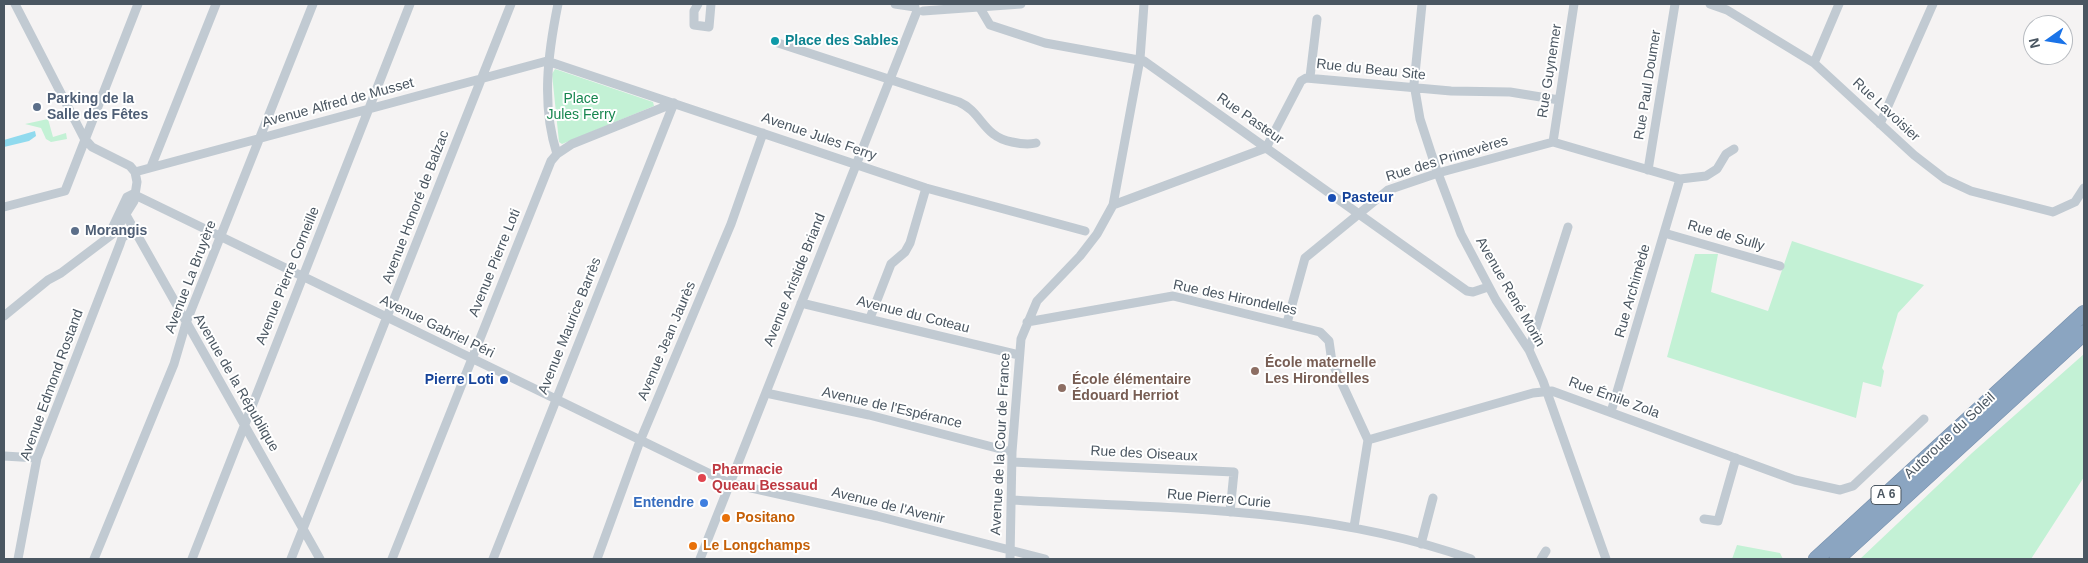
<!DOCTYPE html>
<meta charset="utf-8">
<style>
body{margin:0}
#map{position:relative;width:2088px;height:563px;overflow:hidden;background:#f5f3f3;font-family:Helvetica,sans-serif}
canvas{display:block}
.frame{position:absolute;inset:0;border:5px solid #4a5661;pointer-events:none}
.north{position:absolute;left:2023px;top:15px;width:50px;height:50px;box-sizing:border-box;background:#fff;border:1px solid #b7bbc0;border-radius:50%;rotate:257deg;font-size:14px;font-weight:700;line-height:20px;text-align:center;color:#4a5661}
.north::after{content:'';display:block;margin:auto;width:18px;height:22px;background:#1a73e8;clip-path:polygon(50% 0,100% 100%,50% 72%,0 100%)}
</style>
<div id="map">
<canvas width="2088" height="563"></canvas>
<div class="frame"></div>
<div class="north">N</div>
</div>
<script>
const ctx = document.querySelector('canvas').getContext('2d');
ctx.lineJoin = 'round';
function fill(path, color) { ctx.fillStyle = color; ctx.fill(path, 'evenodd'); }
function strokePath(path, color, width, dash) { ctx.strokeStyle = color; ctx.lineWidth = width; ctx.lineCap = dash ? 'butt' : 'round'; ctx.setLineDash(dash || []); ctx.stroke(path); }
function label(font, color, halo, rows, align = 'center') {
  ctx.font = font + ' Helvetica,sans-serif'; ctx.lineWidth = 4; ctx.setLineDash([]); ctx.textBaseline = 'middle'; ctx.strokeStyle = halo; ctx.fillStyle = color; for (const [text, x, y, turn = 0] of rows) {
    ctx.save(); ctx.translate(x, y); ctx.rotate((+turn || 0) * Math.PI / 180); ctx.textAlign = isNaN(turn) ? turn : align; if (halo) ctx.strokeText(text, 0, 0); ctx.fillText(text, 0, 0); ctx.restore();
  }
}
fill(new Path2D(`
 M555 69 653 102 654 106 562 144 559 142 552 74Z
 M48 119 53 137 66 133 67 139 51 142 46 139 41 128 25 124Z
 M1792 241 1924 285 1898 313 1882 368 1884 371 1881 387 1863 382 1856 418 1667 357 1695 254H1718L1711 292 1768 311Z
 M2084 354V477L2031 559H1860L1972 453Z
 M1737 545 1780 553 1783 559H1732Z`), '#c3f1d5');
fill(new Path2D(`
 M35 131 36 136 29 141 4 147V140Z`), '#90daee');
const motorway = new Path2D(`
 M1816 559 2084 313
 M1837 559 2084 333`);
strokePath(motorway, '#7690ad', 16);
strokePath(new Path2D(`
 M698 4 694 11V25L709 27 711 4
 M895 4 915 7
 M1422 4 1414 84 1420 119 1436 168 1461 234 1496 300 1529 350 1543 381 1606 559
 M1710 4 1727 10 1814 63 1914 155 1945 179 1971 191 2053 212
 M980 8 990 25 1045 43 1144 61 1467 291 1473 292 1488 287
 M923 11 1021 4
 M775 42 959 102C982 112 983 137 1012 142 1021 144 1028 145 1036 143
 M1814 63 1839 4
 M1310 77 1317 19
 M1880 124 1933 4
 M1553 142 1574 4
 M557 154C541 105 548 53 558 4
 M151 167 216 4
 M1648 170 1675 4
 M135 172 547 61 926 188 1085 231
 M133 194 729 483 877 516 1045 559
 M1113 205 1266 148 1301 81 1306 78 1451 91 1510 92 1559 100
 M4 207 65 191 138 4
 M2053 212 2075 202 2084 188
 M126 215 320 559
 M1664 233 1780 266
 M109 235 127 197 133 194
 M801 303 1019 355
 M4 316 48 280 61 273 114 233 134 201 137 182 135 172 130 166 92 147 84 138 15 4
 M870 318 891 264 905 252 910 243 926 188
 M1027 322 1173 296 1320 332 1329 341 1332 362 1368 440
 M1287 323 1305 258 1388 190 1438 173 1553 142 1680 179 1706 176 1717 169 1726 154 1734 149
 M1529 350 1568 227
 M766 393 869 415 1012 452
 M1611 412 1680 179
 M1368 440 1533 393 1552 391 1795 480 1840 490 1853 486 1924 419
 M4 456 37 458
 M1012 462 1234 472 1230 512
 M1011 500C1164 508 1326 507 1471 559
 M1704 519 1718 521 1736 458
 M1354 527 1368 440
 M1421 544 1433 498
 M18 559 37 458 120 244 122 238 134 229
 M94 559 174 364 186 323 313 4
 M192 559 410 4
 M291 559 511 4
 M392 559 551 161 557 154 572 144 674 103
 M493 559 674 103
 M597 559 640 441 731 224 763 133
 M700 559 917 11
 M1010 559 1012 452 1021 339 1037 301 1080 256 1097 234 1113 205 1140 59 1144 4
 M1541 559 1546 551`), '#c1cad2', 9);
strokePath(motorway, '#8ba5c1', 15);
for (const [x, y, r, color] of [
 [775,41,5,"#0f9aa8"],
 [37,107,5,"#5c6f8a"],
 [1332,198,5,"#1a4fb4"],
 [75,231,5,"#5c6f8a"],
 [1255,371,5,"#8d6e63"],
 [504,380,5,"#1a4fb4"],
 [1062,388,5,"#8d6e63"],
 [702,478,5,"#e0444e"],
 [704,503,5,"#3f7fe0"],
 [726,518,5,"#e8710a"],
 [693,546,5,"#e8710a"]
]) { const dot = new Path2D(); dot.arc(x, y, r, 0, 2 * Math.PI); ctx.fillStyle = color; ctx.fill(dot); strokePath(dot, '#fff', 2); }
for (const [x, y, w] of [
 [1886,495,30]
]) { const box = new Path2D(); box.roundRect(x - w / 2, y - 9.5, w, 19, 4); ctx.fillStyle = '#fff'; ctx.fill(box); strokePath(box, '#4a5661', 1); }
label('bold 12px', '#4a5661', null, [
 ["A 6",1886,495]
]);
label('bold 14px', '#0d838f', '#fff', [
 ["Place des Sables",785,41]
], 'left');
label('14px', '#4a5661', '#fff', [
 ["Rue du Beau Site",1371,70,6],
 ["Rue Guynemer",1550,71,-81],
 ["Rue Paul Doumer",1648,85,-81],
 ["Avenue Alfred de Musset",338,103,-15],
 ["Rue Lavoisier",1886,110,43],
 ["Rue Pasteur",1250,119,35],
 ["Avenue Jules Ferry",819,137,19],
 ["Rue des Primevères",1447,159,-17],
 ["Avenue Honoré de Balzac",416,207,-69],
 ["Rue de Sully",1726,236,16],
 ["Avenue Pierre Loti",495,263,-68],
 ["Avenue Pierre Corneille",288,276,-68],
 ["Avenue La Bruyère",191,277,-69],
 ["Avenue Aristide Briand",795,280,-68],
 ["Rue Archimède",1633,291,-74],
 ["Avenue René Morin",1510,292,60],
 ["Rue des Hirondelles",1235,298,12],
 ["Avenue du Coteau",913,315,14],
 ["Avenue Maurice Barrès",570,326,-68],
 ["Avenue Gabriel Péri",437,327,26],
 ["Avenue Jean Jaurès",667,341,-67],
 ["Avenue de la République",236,383,60],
 ["Avenue Edmond Rostand",52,385,-70],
 ["Rue Émile Zola",1614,398,20],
 ["Avenue de l'Espérance",892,408,13],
 ["Autoroute du Soleil",1950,436,-43],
 ["Avenue de la Cour de France",1001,444,-87],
 ["Rue des Oiseaux",1144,454,3],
 ["Rue Pierre Curie",1219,499,5],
 ["Avenue de l'Avenir",888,506,14]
]);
label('bold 14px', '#4e5e75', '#fff', [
 ["Parking de la",47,99],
 ["Salle des Fêtes",47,115],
 ["Morangis",85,231]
], 'left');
label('14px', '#17864f', '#fff', [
 ["Place",581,99],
 ["Jules Ferry",581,115]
]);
label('bold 14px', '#164399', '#fff', [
 ["Pasteur",1342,198],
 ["Pierre Loti",494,380,"right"]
], 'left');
label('bold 14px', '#785e54', '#fff', [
 ["École maternelle",1265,363],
 ["Les Hirondelles",1265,379],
 ["École élémentaire",1072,380],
 ["Édouard Herriot",1072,396]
], 'left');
label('bold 14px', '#be3a42', '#fff', [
 ["Pharmacie",712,470],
 ["Queau Bessaud",712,486]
], 'left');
label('bold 14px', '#366cbe', '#fff', [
 ["Entendre",694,503]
], 'right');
label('bold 14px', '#c56008', '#fff', [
 ["Positano",736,518],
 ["Le Longchamps",703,546]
], 'left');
</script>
